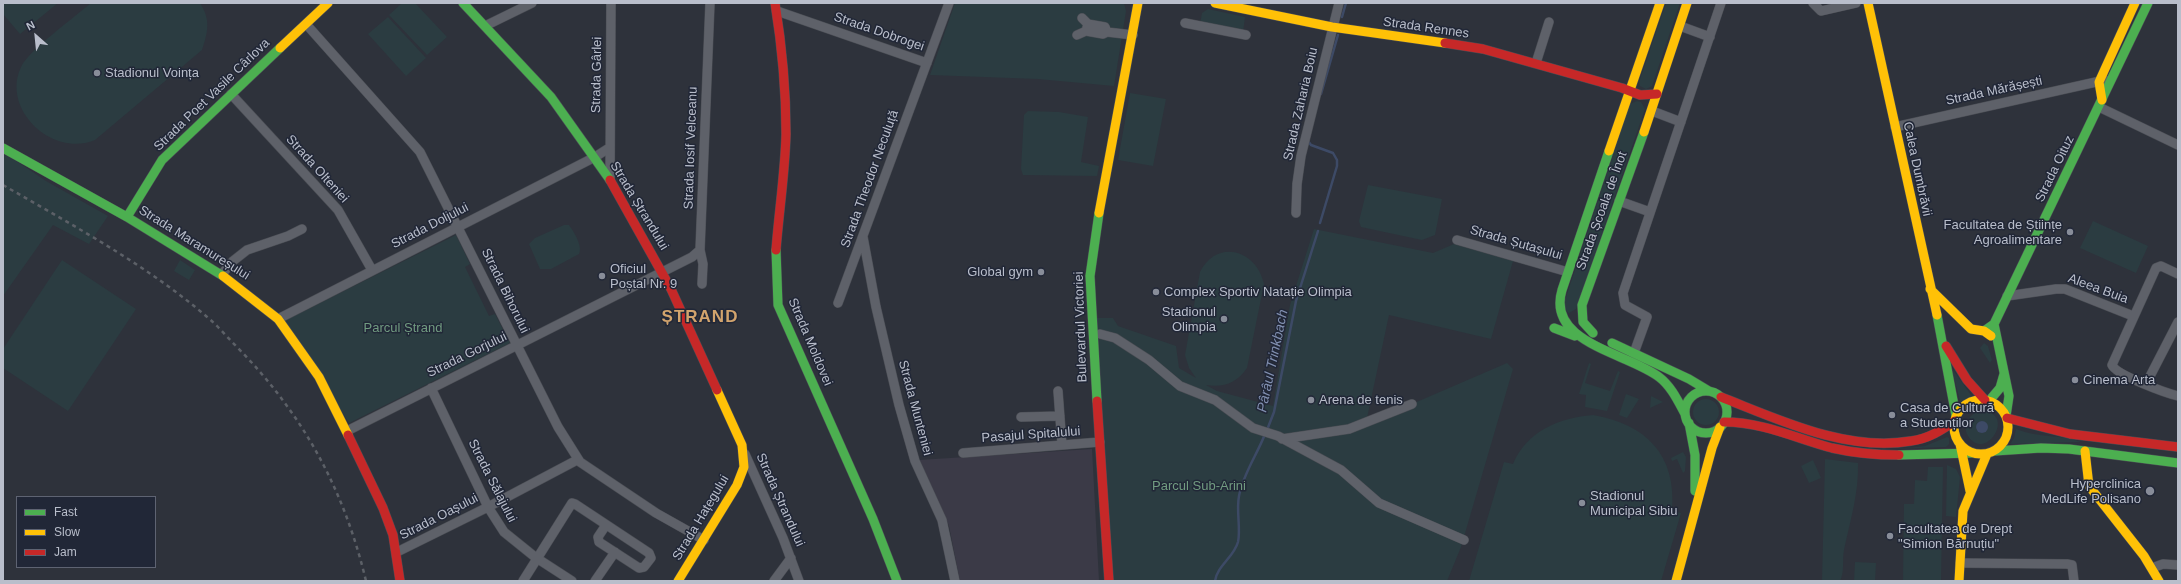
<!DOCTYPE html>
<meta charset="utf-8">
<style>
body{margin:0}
#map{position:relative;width:2181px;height:584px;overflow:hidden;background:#2e323b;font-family:Arial,sans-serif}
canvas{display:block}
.frame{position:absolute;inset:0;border:4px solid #b9becb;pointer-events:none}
.legend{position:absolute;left:16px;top:496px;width:140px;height:72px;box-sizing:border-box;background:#212737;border:1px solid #5e6372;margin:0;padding:5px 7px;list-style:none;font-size:12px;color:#b9becb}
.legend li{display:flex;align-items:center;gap:8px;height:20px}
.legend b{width:20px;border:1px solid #5e6372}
.north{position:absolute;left:16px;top:16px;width:40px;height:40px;-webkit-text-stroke:3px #212737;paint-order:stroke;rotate:333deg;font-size:11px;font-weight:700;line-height:16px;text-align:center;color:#b9becb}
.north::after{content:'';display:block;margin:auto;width:14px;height:18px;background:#b9becb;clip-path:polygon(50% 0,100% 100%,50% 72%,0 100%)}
</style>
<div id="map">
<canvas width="2181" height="584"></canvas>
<div class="frame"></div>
<ul class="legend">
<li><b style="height:5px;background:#4caf50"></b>Fast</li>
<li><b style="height:5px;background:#ffc107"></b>Slow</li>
<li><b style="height:5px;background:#c62828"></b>Jam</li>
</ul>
<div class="north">N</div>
</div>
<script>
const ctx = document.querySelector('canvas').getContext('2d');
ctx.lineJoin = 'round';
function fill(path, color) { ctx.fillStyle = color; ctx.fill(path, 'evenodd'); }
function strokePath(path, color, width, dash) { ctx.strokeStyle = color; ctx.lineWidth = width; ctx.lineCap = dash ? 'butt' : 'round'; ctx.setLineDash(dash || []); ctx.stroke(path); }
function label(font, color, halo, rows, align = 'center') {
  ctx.font = font + ' Arial,sans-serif'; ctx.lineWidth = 3; ctx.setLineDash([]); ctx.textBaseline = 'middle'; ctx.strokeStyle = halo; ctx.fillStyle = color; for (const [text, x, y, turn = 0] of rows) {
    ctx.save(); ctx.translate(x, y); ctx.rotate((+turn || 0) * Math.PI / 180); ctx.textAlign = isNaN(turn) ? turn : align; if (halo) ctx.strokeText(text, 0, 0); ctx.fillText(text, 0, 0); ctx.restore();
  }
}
fill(new Path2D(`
 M1092 449 1099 581H960L949 526 919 460Z`), '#3b3a47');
fill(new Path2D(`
 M3 3H58L20 34 3 14Z
 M91 3H200C211 20 208 32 202 50L95 140C52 158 1 109 21 67 28 51 76 16 91 3Z
 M402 3H415L447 37 427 55 389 15Z
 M955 3H1124L1126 11 1114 86 1038 79 930 75Z
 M1666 3H1680L1652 86 1646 89 1640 86 1639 82Z
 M1208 9 1245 17 1243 32 1200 24 1202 13Z
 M388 17 426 58 406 76 368 34Z
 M1130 93 1166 99 1153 166 1118 160Z
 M1637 101 1641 102 1645 109 1576 309 1569 313 1562 309 1630 104Z
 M1028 111 1059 112 1088 117 1081 162 1099 166 1097 176 1023 175 1021 169 1024 115Z
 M3 152 46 181 108 216 89 244 53 225 3 296Z
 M1368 185 1442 199 1435 235 1422 240 1361 227 1359 221Z
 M2093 221 2148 246 2136 273 2080 248Z
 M564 225H569C574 232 583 246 579 254L551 269H540L529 244 535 238Z
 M1314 229 1433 253 1454 244 1513 261 1491 339 1389 315 1367 418 1412 404 1507 363 1513 369 1461 547 1447 581H1109L1091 318H1113L1118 326 1176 346 1179 368 1196 378 1189 368 1185 355 1200 272C1217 238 1257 250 1264 284L1247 368C1237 383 1223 388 1206 385L1217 391 1273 406 1290 305Z
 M456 235 470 264 465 267 489 316 495 314 510 343 349 423 284 321Z
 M62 260 136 309 68 411 3 368V349Z
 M180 260 195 270 189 280 174 271Z
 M1984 343 1988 346 1992 360 1990 363 1980 348Z
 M1589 363 1591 364 1585 383 1610 391 1618 371 1620 372 1607 411 1585 407 1586 395 1579 394Z
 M1951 367 1973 398 1972 399 1961 404Z
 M1626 394 1639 399 1627 418 1619 415Z
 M1651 396 1663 402 1650 408Z
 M1693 412a13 13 0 1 1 26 0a13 13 0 1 1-26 0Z
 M1979 411C2019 410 1986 464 1968 436 1962 425 1969 415 1979 411ZM1982 421 1985 432 1982 433 1976 429 1977 423Z
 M1593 415C1646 424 1677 455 1672 511L1681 513 1661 581H1469L1504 462 1513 464C1527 431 1559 418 1593 415Z
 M2016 429C2037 438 2060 434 2081 442L2010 444 2014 438Z
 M1947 437 1949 438V444L1946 447 1896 449 1925 446Z
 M1683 452 1686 457 1685 471 1683 473 1677 459 1672 461 1671 458Z
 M1825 459 1858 463C1859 493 1850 521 1844 550 1842 560 1845 571 1840 581H1822Z
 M1813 460 1821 478 1809 483 1801 466Z
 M1947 465 1956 469 1960 477 1956 517 1946 516Z
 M1928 467H1943L1941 581H1903L1904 504H1914L1915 480 1927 481Z
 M1855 562 1876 563 1875 581H1854Z`), '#2b3c41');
fill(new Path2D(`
 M1976 427a6 6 0 1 1 12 0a6 6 0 1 1-12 0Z`), '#3d4a66');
strokePath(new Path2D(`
 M1342 17 1346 3
 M1321 94 1338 35
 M1308 141 1311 145 1333 153 1337 160V166L1320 223
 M1267 430 1274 412 1296 301 1318 231
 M1215 581C1217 566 1234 557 1238 542 1241 528 1236 511 1239 496 1243 474 1257 455 1265 434`), '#3d4a66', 2.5);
const street = new Path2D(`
 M1813 3 1821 11 1856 3
 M777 11 927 63
 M1185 23 1246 35
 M306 24 420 152 558 427 580 462 656 513 704 540
 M1088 24 1105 27 1107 32 1133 35
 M485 26 532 3
 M1680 26 1710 37
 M1086 31 1103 34 1107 32
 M1077 35 1086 31 1088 24 1082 18
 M1536 63 1549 22
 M231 94 338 210 372 270
 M2099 107 2178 145
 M1652 111 1681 122
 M1895 127 2105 80
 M610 180 611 3
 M1619 201 1650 212
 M1296 213 1297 184 1301 156 1339 3
 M863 237 876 307 899 405 915 461 942 520 955 581
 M1457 240 1568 272
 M700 250 703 264 702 284
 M222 274 233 261 247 250 288 236 302 229
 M2178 274 2161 266 2156 268 2112 365C2116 375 2166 393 2178 396
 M2007 296 2056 289H2065L2133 316
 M838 303 949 3
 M278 319 595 157 609 148
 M1100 334 1115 338 1149 360 1180 386 1215 400 1253 428 1278 436 1341 470 1379 503 1464 540
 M1634 353 1647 317 1625 305 1623 293 1721 3
 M2146 384 2178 322
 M431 388 488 507 504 532 535 557 572 581
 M1058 391 1062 445
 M1021 417 1060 416
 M347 431 692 257 700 250 710 3
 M1282 439 1349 429 1412 404
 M963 453 1100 442
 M745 454 783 538 799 581
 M397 552 488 507 577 460
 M1960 563 2067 564 2072 565 2074 581
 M2152 568 2163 564 2178 565
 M523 581 572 503 575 504 649 553 651 558 644 567 639 568 599 542 598 537 606 525
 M595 581 615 552
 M774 581 791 558`);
const fast = new Path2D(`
 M463 3 551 97 610 180
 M3 148 127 217 223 276
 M1609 151 1562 290C1546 343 1628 353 1659 377 1671 386 1678 401 1685 414
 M127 217 162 160 280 48
 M776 250 778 305 873 519 897 581
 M1937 315 1956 416
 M1994 324 2009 396 2006 416
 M1554 328 1575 336
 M1984 331 1994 324 2148 3
 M1593 333 1583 322 1582 305 1644 132
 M1612 343 1689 379 1709 391
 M1685 412a21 21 0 1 1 42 0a21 21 0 1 1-42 0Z
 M1097 401 1090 276 1099 213
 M1989 401 2000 388 2004 374
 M1689 423 1695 455V491
 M1995 451 2041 448 2069 449 2178 463
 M1899 455 1972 453`);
const slow = new Path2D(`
 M1215 3 1332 27 1445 43
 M1868 3 1937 315
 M280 48 328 3
 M2102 100 2099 82 2135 3
 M1644 132 1687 3
 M1609 151 1660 3
 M1099 213 1138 3
 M223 276 278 319 319 377 348 435
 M1930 289 1971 329 1984 331 1991 336
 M1954 427a27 27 0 1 1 54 0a27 27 0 1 1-54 0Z
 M1960 444 1970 491
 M2085 451 2089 486 2144 556 2159 581
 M678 581 737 485 744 467 742 445 717 390
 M1676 581 1712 448 1720 427
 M1959 581 1963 511 1987 454`);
const jam = new Path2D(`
 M775 3C782 46 786 90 786 134 785 173 779 211 776 250
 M1445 43 1483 49 1622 88 1640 95 1657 94
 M610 180 671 289 717 390
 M1946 346 1967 380 1985 400
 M1721 397C1780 420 1846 452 1911 441 1928 439 1942 430 1955 421
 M1097 401 1109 581
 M2007 418 2070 434 2178 447
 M1724 422C1763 422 1795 438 1832 448 1854 453 1876 455 1899 455
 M348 435 383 508 393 535 400 581`);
strokePath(street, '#4a4d54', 10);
strokePath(fast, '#4a4d54', 10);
strokePath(slow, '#4a4d54', 10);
strokePath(jam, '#4a4d54', 10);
strokePath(street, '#5e6169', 9);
strokePath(fast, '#4caf50', 9);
strokePath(slow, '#ffc107', 9);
strokePath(jam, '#c62828', 9);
strokePath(new Path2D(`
 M3 185C72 225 145 264 206 316 217 325 226 336 236 346 303 414 344 489 366 581`), '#5c6067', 2.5, [4, 4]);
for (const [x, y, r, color] of [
 [97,73,4,"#888d99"],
 [2070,232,4,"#888d99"],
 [1041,272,4,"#888d99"],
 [602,276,4,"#888d99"],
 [1156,292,4,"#888d99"],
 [1224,319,4,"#888d99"],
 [2075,380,4,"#888d99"],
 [1311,400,4,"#888d99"],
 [1892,415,4,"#888d99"],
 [2150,491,5,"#888d99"],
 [1582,503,4,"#888d99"],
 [1890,536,4,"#888d99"]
]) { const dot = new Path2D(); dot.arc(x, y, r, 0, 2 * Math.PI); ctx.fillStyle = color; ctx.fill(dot); strokePath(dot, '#212737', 1.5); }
label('13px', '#b9becb', '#212737', [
 ["Strada Rennes",1426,28,8],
 ["Strada Dobrogei",879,32,19],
 ["Strada Gârlei",597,75,-89],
 ["Strada Mărășești",1994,91,-12],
 ["Strada Poet Vasile Cârlova",212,95,-44],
 ["Strada Zaharia Boiu",1301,104,-77],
 ["Strada Iosif Velceanu",691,148,-88],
 ["Strada Olteniei",317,169,48],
 ["Calea Dumbrăvii",1917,169,78],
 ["Strada Oituz",2055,169,-64],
 ["Strada Theodor Neculuță",870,179,-70],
 ["Strada Ștrandului",639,206,59],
 ["Strada Școala de Înot",1602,211,-70],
 ["Strada Doljului",430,226,-27],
 ["Strada Maramureșului",194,243,32],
 ["Strada Șutașului",1516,243,16],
 ["Aleea Buia",2098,289,20],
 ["Strada Bihorului",505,291,64],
 ["Bulevardul Victoriei",1081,327,-92],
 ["Strada Moldovei",810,342,67],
 ["Strada Gorjului",467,355,-26],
 ["Strada Munteniei",915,408,75],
 ["Pasajul Spitalului",1031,435,-4],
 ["Strada Sălajului",492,481,63],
 ["Strada Ștrandului",780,500,66],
 ["Strada Oașului",439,517,-27],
 ["Strada Hațegului",701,518,-59]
]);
label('13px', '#b9becb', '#212737', [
 ["Stadionul Voința",105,73],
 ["Facultatea de Științe",2062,225,"right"],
 ["Agroalimentare",2062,240,"right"],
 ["Oficiul",610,269],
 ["Poștal Nr. 9",610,284],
 ["Global gym",1033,272,"right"],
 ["Complex Sportiv Natație Olimpia",1164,292],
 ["Stadionul",1216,312,"right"],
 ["Olimpia",1216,327,"right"],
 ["Cinema Arta",2083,380],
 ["Arena de tenis",1319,400],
 ["Casa de Cultură",1900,408],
 ["a Studenților",1900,423],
 ["Hyperclinica",2141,484,"right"],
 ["MedLife Polisano",2141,499,"right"],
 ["Stadionul",1590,496],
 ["Municipal Sibiu",1590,511],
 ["Facultatea de Drept",1898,529],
 ["\"Simion Bărnuțiu\"",1898,544]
], 'left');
label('13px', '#719b80', '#212737', [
 ["Parcul Ștrand",403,328],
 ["Parcul Sub-Arini",1199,486]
]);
label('italic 14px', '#8290b1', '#212737', [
 ["Pârâul Trinkbach",1273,361,-78]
]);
ctx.letterSpacing = '1px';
label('bold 17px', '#d2a46d', '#212737', [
 ["ȘTRAND",700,317]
]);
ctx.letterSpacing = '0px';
</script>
